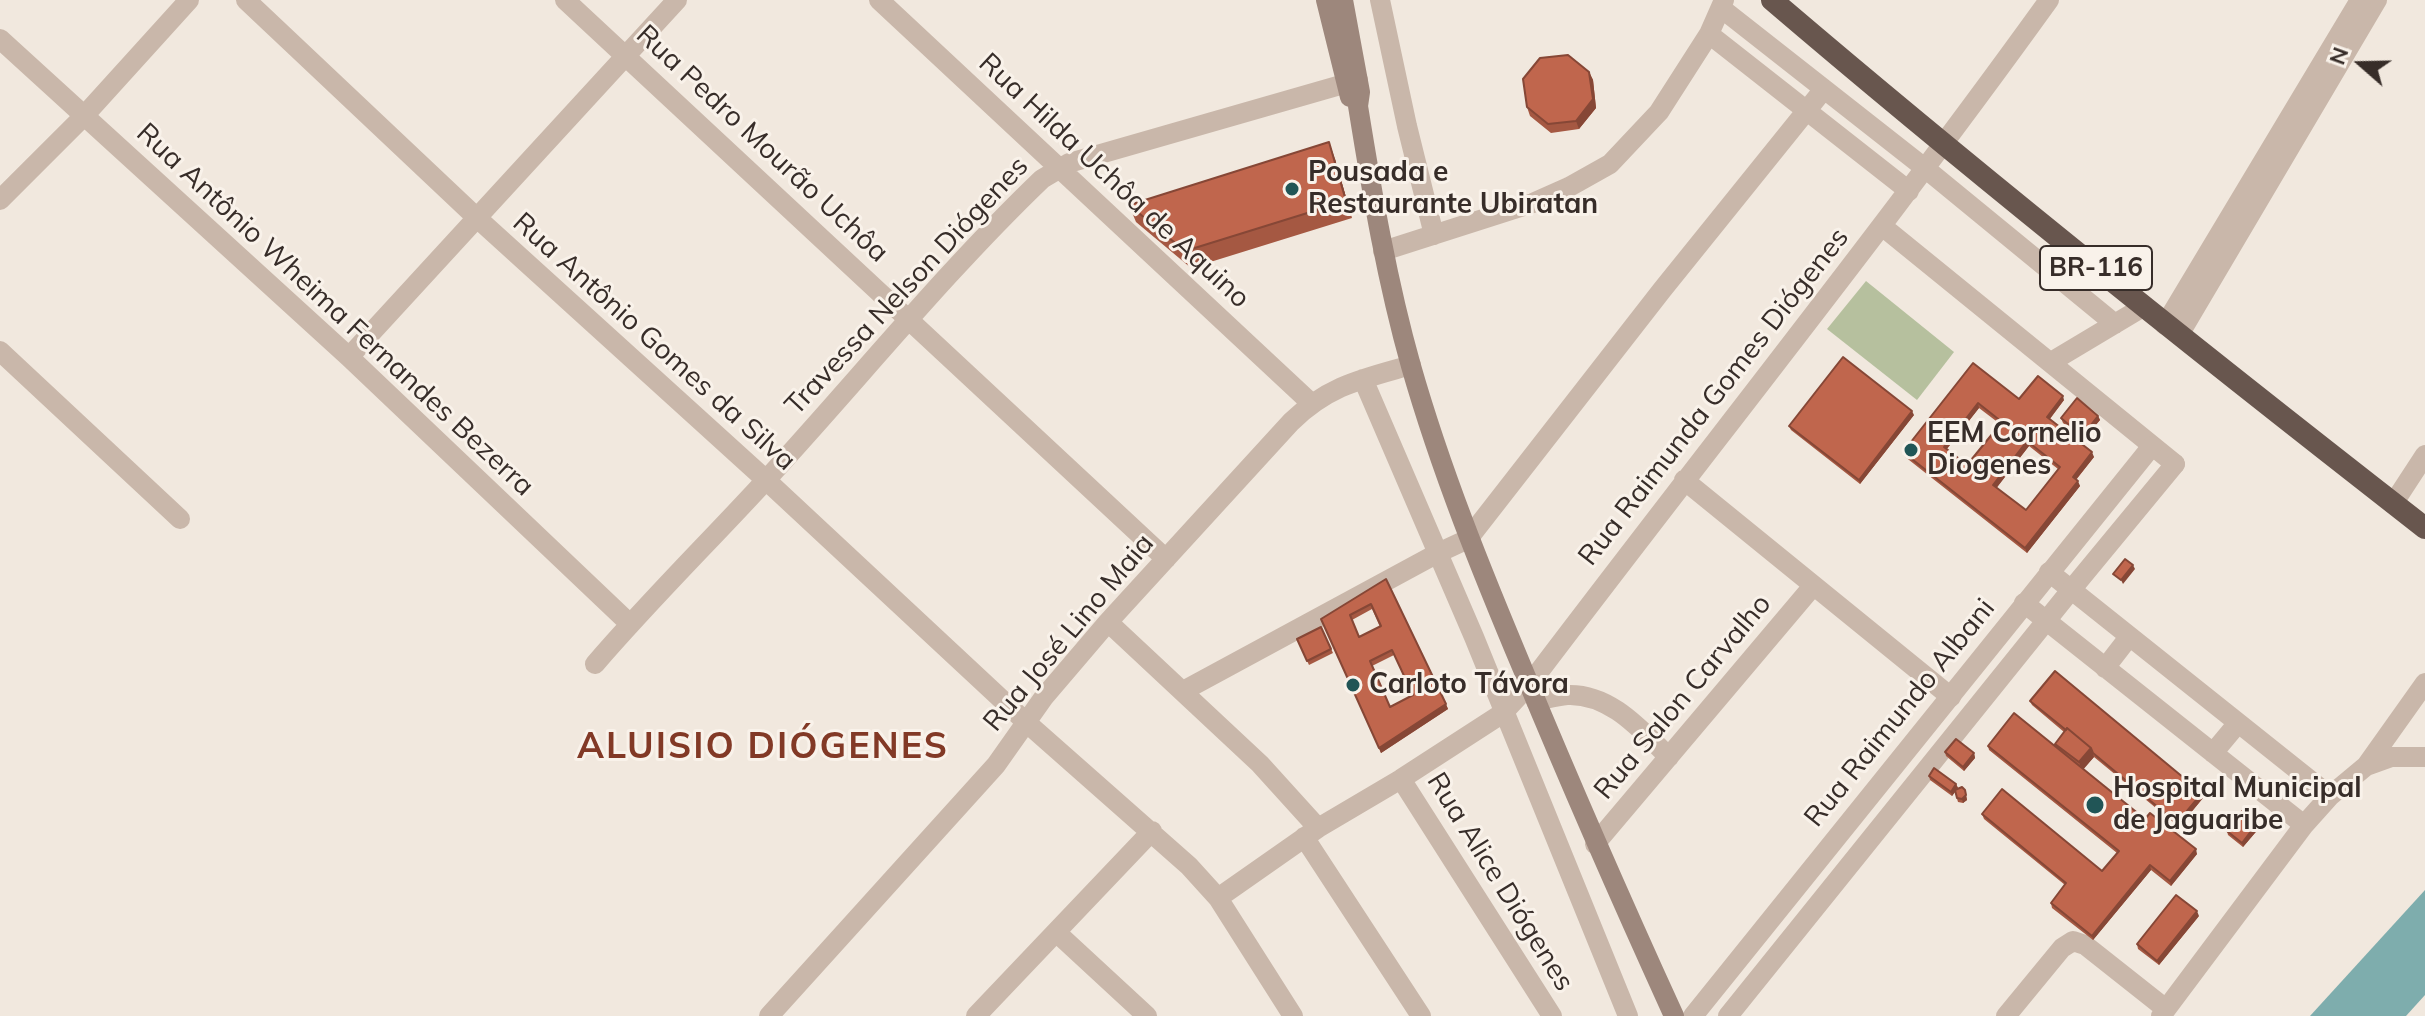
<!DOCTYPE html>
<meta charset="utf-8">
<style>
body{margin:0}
#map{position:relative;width:2425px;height:1016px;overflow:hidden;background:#f1e8de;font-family:Mulish,sans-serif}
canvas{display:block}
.north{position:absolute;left:2321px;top:24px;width:80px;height:80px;-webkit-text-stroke:6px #f9f2ea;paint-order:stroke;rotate:290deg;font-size:22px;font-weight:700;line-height:32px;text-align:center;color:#372d29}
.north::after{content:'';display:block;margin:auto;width:28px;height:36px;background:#372d29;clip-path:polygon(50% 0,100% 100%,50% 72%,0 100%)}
</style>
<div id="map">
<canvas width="2425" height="1016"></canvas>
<div class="north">N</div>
</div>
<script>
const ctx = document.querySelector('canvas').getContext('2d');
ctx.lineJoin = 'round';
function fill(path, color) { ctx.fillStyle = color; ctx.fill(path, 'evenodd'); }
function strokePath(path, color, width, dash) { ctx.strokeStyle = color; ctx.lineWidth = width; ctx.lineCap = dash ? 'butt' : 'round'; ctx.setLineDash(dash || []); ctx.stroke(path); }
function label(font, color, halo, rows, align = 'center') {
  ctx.font = font + ' Mulish,sans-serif'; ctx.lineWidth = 6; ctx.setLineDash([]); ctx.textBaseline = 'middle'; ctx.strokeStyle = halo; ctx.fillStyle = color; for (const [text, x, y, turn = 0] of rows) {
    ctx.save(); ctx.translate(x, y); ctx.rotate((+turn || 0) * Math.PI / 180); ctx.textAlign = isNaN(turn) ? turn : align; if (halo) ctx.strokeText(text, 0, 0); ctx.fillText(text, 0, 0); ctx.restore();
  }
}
fill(new Path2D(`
 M1866 281 1954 352 1917 400 1827 329Z`), '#b6c09e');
fill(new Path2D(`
 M2425 890V995L2406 1016H2310Z`), '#7eadad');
strokePath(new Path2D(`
 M246 0 476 217 766 480 1027 723 1189 866 1218 898 1293 1016
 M565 0 1166 559
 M879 0 1311 403
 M1380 0 1407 126 1434 235
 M1721 8 1926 169 2115 324
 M1709 34 1909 191
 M0 39 349 357 630 624
 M0 200 83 117 189 0
 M1882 226 2175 464
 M1383 251 1533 203 1569 187 1610 164 1659 112 1709 34 1724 0
 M0 351 180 519
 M349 357 677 0
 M2051 362 2143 307
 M1363 379 1474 637 1628 1016
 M1684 480 1951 697
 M2393 504 2425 455
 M2049 572 2330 796
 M2024 603 2304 825
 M1108 622 1260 764 1318 828
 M595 664C650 600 709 542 766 480 858 380 944 273 1042 179L1069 163 1358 80
 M2105 668 2129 637
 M1183 691 1438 553 1468 539 1662 290 1824 89
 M1536 701C1546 699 1557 696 1567 695 1610 693 1641 730 1669 757
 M2213 753 2238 723
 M2366 766 2391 757H2425
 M1401 779 1552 1016
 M1304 837 1421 1016
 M1595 844 1813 586
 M1218 898 1318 828 1401 779 1503 713 1529 685C1702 456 1882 232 2049 0
 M1056 932 1147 1016
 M769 1016 996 765 1044 697 1108 622 1291 422C1329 385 1362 379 1411 365
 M976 1016 1152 831
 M2006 1016 2062 948 2073 941 2085 945 2166 1009
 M2161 1016 2304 825 2330 796 2366 766 2425 683`), '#c9b7aa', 20);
strokePath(new Path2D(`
 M2165 325 2360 0
 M2179 335 2377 0
 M1693 1016 2152 446
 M1728 1016 2071 590 2175 464`), '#c9b7aa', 20);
strokePath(new Path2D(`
 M1326 0 1350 97
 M1343 0 1360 92 1358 106C1372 193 1387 281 1411 366 1441 471 1482 572 1524 672 1572 788 1622 902 1674 1016`), '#9d877c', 20);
strokePath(new Path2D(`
 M1772 0C1985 182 2204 356 2425 528`), '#68564e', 22);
fill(new Path2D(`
 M1589 72 1593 80 1596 108 1579 129 1551 133 1530 116 1527 107Z
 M1335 159 1352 218 1191 268 1136 222 1129 205Z
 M1973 363 2019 399 2064 400 2050 419 2094 457 2076 480 2080 486 2027 553 1904 456 1903 452ZM1979 408 2000 424 1967 465 1947 449ZM2029 446 2058 469 2026 510 1996 488Z
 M1914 415 1860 484 1791 430 1789 426Z
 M2098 416 2100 420 2083 440 2063 423 2061 418Z
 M1386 579 1448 709 1381 753 1321 619ZM1372 609 1380 627 1359 637 1352 620ZM1394 655 1413 695 1390 707 1372 666Z
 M1321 627 1333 653 1309 665 1297 639Z
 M2030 701 2202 793 2203 798 2179 827 2094 757 2083 769 2145 819 2197 854 2171 886 2151 870 2093 940 2052 908 2051 903 2065 885 1984 819 1982 814 2102 871 2117 853 1989 750 1988 746 2056 747 2055 744 2064 732 2032 705Z
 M1945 752 1974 753 1975 758 1964 771 1946 756Z
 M1929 776 1956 784 1958 788 1965 790 1967 800 1963 803 1958 802 1955 792 1952 796 1930 780Z
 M2260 827 2243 847 2228 835 2227 831Z
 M2199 916 2159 965 2138 949 2137 944Z`), '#a55842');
fill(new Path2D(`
 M1589 72 1593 80 1596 108 1579 129 1576 121Z
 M1329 142 1335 159 1352 218 1346 201Z
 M2063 396 2064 400 2048 421 2047 417Z
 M1978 403 1979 408 1945 451 1944 447Z
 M1912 411 1914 415 1860 484 1859 480Z
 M2098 416 2100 420 2083 440 2082 436Z
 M2027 441 2029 446 1995 490 1993 485Z
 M2092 452 2094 457 2074 482 2073 477Z
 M2078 481 2080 486 2027 553 2025 548Z
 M2133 565 2135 569 2123 584 2121 580Z
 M1446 704 1448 709 1381 753 1379 748Z
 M2091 748 2094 757 2082 771 2079 762Z
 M1974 753 1975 758 1964 771 1963 767Z
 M1956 784 1958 788 1952 796 1951 792Z
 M1965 790 1967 800 1963 803 1962 799Z
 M2202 793 2203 798 2179 827 2177 823Z
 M2258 822 2260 827 2243 847 2242 843Z
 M2196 849 2197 854 2171 886 2170 881Z
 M2150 865 2151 870 2093 940 2092 936Z
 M2197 911 2199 916 2159 965 2157 961Z`), '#864736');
const building = new Path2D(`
 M1568 55 1589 72 1593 99 1576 121 1548 124 1527 107 1523 79 1540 58Z
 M1329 142 1346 201 1185 251 1129 205Z
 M1843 357 1912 411 1859 480 1789 426Z
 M1973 363 2019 399 2038 376 2063 396 2047 417 2092 452 2073 477 2078 481 2025 548 1903 452ZM1978 403 2002 422 1967 465 1944 447ZM2027 441 2060 467 2026 510 1993 485Z
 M2077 398 2098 416 2082 436 2061 418Z
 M2125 559 2133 565 2121 580 2113 574Z
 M1386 579 1446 704 1379 748 1321 619ZM1371 604 1381 626 1359 637 1350 615ZM1392 650 1413 695 1390 707 1370 661Z
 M1321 627 1331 649 1307 661 1297 639Z
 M2055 671 2202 793 2177 823 2093 753 2091 748 2067 728 2066 730 2030 701Z
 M2014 713 2145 819 2150 813 2196 849 2170 881 2150 865 2092 936 2051 903 2066 883 1982 814 2002 789 2102 871 2119 851 1988 746Z
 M2067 728 2091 748 2079 762 2055 744Z
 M1956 739 1974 753 1963 767 1945 752Z
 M1934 768 1956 784 1951 792 1929 776Z
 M1962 787 1965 790 1966 795 1962 799 1957 798 1955 790Z
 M2243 810 2258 822 2242 843 2227 831Z
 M2176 895 2197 911 2157 961 2137 944Z`);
fill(building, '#c0664d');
strokePath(building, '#864736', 2);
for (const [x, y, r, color] of [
 [1292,189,8,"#215556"],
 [1911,450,8,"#215556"],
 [1353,685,8,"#215556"],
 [2095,805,10,"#215556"]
]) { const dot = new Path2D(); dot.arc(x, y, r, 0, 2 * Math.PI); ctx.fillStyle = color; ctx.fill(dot); strokePath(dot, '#f9f2ea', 3); }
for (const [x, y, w] of [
 [2096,268,112]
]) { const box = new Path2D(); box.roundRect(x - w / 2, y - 22, w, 44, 6); ctx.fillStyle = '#f9f2ea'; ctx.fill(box); strokePath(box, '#372d29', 2); }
label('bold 26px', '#372d29', null, [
 ["BR-116",2096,268]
]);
label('28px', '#372d29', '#f9f2ea', [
 ["Rua Pedro Mourão Uchôa",762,144,43],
 ["Rua Hilda Uchôa de Aquino",1114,181,43],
 ["Travessa Nelson Diógenes",907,286,-47],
 ["Rua Antônio Wheima Fernandes Bezerra",335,310,43],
 ["Rua Antônio Gomes da Silva",654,342,42],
 ["Rua Raimunda Gomes Diógenes",1714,397,-52],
 ["Rua José Lino Maia",1069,633,-50],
 ["Rua Salon Carvalho",1683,697,-50],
 ["Rua Raimundo Albani",1900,713,-51],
 ["Rua Alice Diógenes",1500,882,58]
]);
label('bold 28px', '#372d29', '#f9f2ea', [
 ["Pousada e",1308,173],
 ["Restaurante Ubiratan",1308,205],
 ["EEM Cornelio",1927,434],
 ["Diogenes",1927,466],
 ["Carloto Távora",1369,685],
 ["Hospital Municipal",2113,789],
 ["de Jaguaribe",2113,821]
], 'left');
ctx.letterSpacing = '2px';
label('bold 36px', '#823926', '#f9f2ea', [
 ["ALUISIO DIÓGENES",763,747]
]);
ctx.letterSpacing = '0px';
</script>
